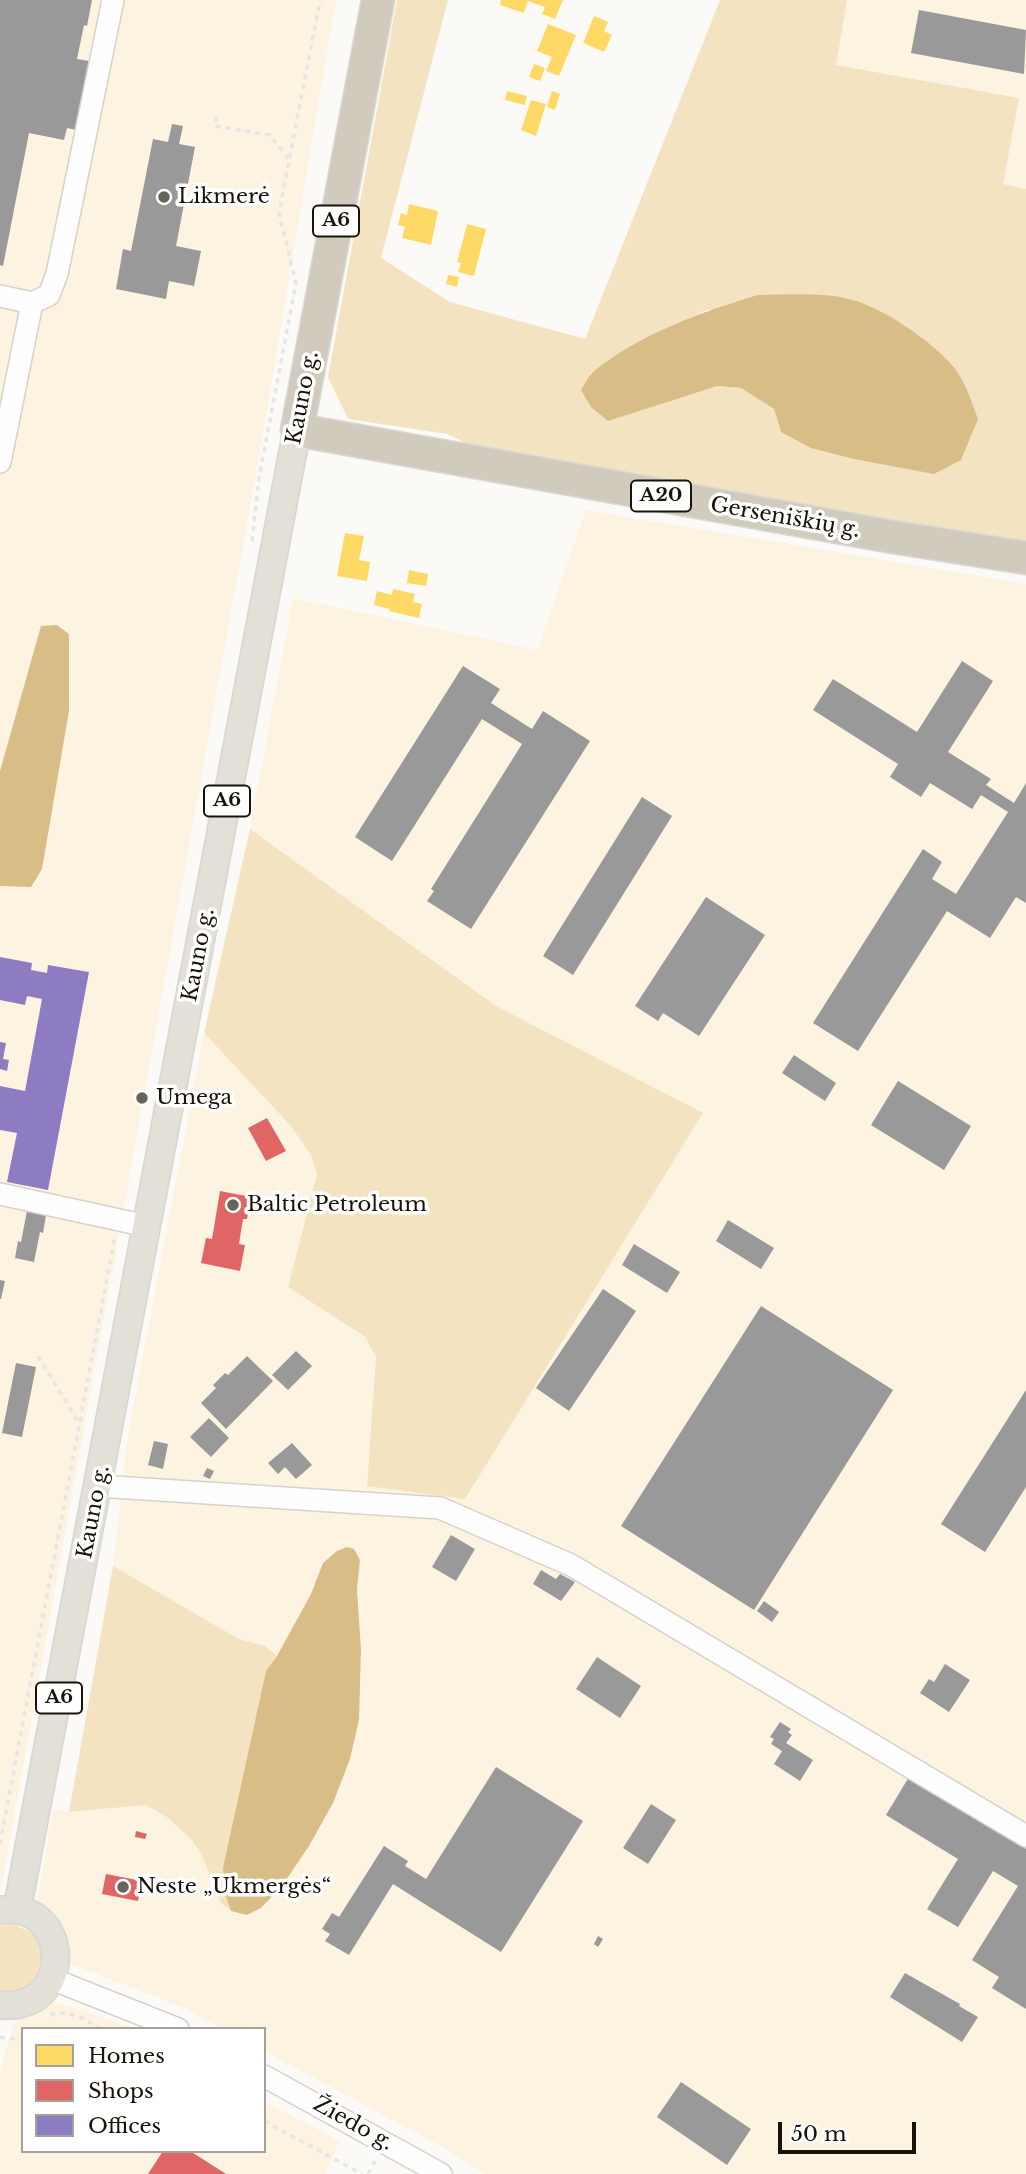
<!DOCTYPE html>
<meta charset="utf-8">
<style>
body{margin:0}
#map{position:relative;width:1026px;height:2174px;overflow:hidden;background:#fcfaf6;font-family:"Libre Baskerville",serif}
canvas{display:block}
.legend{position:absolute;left:21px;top:2027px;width:245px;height:126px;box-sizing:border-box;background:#fff;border:2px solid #a3a19c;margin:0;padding:9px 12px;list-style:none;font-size:21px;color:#181308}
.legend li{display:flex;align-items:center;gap:14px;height:35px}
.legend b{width:35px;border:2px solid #a3a19c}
.scale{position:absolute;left:778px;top:2122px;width:138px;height:32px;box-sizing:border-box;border:4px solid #181308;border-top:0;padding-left:9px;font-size:21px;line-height:24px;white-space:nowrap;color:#181308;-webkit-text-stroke:5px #fff;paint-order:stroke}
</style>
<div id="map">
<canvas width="1026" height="2174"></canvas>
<ul class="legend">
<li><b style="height:19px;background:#ffd966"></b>Homes</li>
<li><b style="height:19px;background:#e06666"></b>Shops</li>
<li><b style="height:19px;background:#8e7cc3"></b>Offices</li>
</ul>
<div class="scale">50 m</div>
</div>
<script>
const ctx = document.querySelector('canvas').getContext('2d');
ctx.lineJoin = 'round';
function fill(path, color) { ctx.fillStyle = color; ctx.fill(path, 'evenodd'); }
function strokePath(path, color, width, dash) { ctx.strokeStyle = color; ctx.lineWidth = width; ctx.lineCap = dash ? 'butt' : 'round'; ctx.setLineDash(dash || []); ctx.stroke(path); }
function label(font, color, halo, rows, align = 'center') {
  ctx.font = font + ' "Libre Baskerville",serif'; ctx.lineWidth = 7; ctx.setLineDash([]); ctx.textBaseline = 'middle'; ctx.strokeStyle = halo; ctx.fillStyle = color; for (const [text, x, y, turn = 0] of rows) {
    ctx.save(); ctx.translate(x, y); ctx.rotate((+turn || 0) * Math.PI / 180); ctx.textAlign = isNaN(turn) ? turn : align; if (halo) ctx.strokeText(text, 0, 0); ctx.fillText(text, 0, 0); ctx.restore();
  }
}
fill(new Path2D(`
 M0 0H336L259 457 0 1895Z
 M847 0H1026V189L1003 184 835 65Z
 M586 510 1026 584V2174H485L446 2149 264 2051V2029H223L182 2007 71 1964 56 1931 43 1912 38 1899 53 1809 69 1812 146 1805 168 1817 192 1840 202 1856 221 1903 231 1911 247 1915 261 1908 282 1886 309 1846 333 1803 350 1759 359 1720 361 1650 357 1589 360 1561 323 1563 311 1594 277 1656 265 1646 239 1639 113 1566 127 1440 204 1033 290 1125 311 1155 317 1174 288 1287 365 1338 376 1357 367 1486 703 1114 496 1006 250 829 293 598 537 650Z
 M53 2002 80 2009 135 2029H23V2151H264V2101L339 2141 325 2174H0V2076L4 2056 14 2024 34 2008Z`), '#fdf3e1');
fill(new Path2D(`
 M397 0H448L381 258 450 302 585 339 720 0H847L836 65 1019 98 1003 184 1026 189V541L487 453 447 434 348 419 328 377ZM850 299 890 317 923 338 781 432 774 409 741 388 590 374 632 347 707 310Z
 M250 829 496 1006 703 1113 465 1499 367 1486 376 1357 365 1337 288 1287 317 1174 311 1155 290 1125 204 1033Z
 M113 1566 239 1639 265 1646 277 1656 266 1671 225 1894 231 1911 221 1903 202 1856 192 1840 167 1817 146 1805 69 1812Z
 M11 1924C20 1927 29 1930 36 1938 48 1953 44 1978 28 1988 21 1992 8 1992 0 1993V1926Z`), '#f4e3c1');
fill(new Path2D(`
 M758 295C788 295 820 292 849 299 883 307 935 343 956 370 966 384 972 403 978 419L961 460 934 474 854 459 811 448 781 432 774 409 741 388 717 386 608 421 591 407 581 390C585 384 588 377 593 372 638 335 703 311 758 295Z
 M57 625 69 634V711L42 869 31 887 0 886V771L41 626Z
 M347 1547 354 1549 360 1560 357 1589 361 1650 359 1720 350 1759 333 1803 309 1846 282 1886 261 1908 247 1915 231 1911 225 1894 223 1868 266 1671 277 1656 311 1594 323 1563 337 1551Z`), '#d8bd86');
fill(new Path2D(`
 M501 0H563L555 19 542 14 545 7 528 1 524 13 500 5Z
 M594 16 608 22 604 31 612 35 604 52 583 43Z
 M548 24 576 35 559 76 546 71 552 57 537 51Z
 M534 64 545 68 540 81 529 77Z
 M507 91 527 96 525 105 505 100Z
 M552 91 560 94 555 110 547 107Z
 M531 100 546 104 536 136 521 130Z
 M409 204 438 211 431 245 402 238 405 227 398 225 401 213 407 215Z
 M467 224 486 229 474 276 458 272 461 263 457 262Z
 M448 275 459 277 457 287 446 284Z
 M345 533 364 536 359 560 370 562 367 581 337 576Z
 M409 570 428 574 426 586 407 583Z
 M393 589 415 594 413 602 422 604 419 618 389 611 390 609 374 605 377 591 392 595Z`), '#ffd966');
fill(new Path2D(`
 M267 1118 286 1151 266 1161 248 1128Z
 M220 1191 251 1197 247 1219H243L239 1244 245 1245 240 1271 201 1263 206 1238 212 1239Z
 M136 1831 147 1834 145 1839 135 1837Z
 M106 1874 142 1881 138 1901 102 1894Z
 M163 2151H190L226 2174H148Z`), '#e06666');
fill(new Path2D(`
 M0 957 32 963 31 970 47 973 48 965 89 972 48 1190 7 1182 17 1133 0 1130V1086L25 1091 42 999 27 996 25 1005 0 1000Z
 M0 1042 6 1043 3 1059 9 1060 7 1071 0 1069Z`), '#8e7cc3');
fill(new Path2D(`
 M0 0H92L87 26 84 25 77 59 89 61 76 130 67 128 64 140 29 133 3 266 0 265Z
 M919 10 1026 30 1024 74 911 53Z
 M172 124 183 126 179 144 195 147 176 246 201 251 194 286 169 281 166 299 116 289 123 249 131 251 153 139 168 142Z
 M962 661 993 681 948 752 991 779 986 785 1014 803 1026 783V903L1016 897 990 938 947 911 858 1051 813 1023 923 849 942 862 932 879 956 894 1008 812 981 795 972 809 930 783 921 797 890 777 898 764 813 710 833 679 917 732Z
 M463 666 500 689 491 703 532 729 543 711 590 741 471 929 427 901 434 891 431 889 522 744 482 719 392 861 355 837Z
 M642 797 672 816 573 975 543 956Z
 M706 897 765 935 699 1036 663 1013 658 1021 635 1006Z
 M794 1055 836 1083 825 1101 782 1073Z
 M898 1081 971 1126 944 1170 871 1125Z
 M27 1211 46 1215 43 1233 40 1232 34 1262 15 1258 18 1241 21 1242Z
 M728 1220 774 1248 761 1269 716 1241Z
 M634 1244 680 1272 667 1293 622 1265Z
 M0 1280 5 1281 1 1299H0Z
 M603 1289 636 1311 569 1411 536 1388Z
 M761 1306 893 1390 754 1610 621 1526Z
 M296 1351 312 1366 288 1390 272 1375Z
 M247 1356 273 1381 226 1429 201 1403 216 1388 213 1385 225 1373 228 1375Z
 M16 1363 36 1367 22 1437 2 1433Z
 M1026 1390V1487L985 1552 941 1524Z
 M209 1418 229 1438 211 1457 190 1437Z
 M154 1441 168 1444 163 1469 148 1465Z
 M292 1443 312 1465 296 1479 285 1467 278 1474 268 1463Z
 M207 1468 214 1471 210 1479 203 1476Z
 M451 1535 475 1549 456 1581 432 1567Z
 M541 1570 556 1579 560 1574 575 1582 561 1601 533 1584Z
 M764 1601 779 1612 772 1622 757 1611Z
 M597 1657 641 1686 620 1718 576 1689Z
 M945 1664 970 1680 949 1712 920 1693 929 1679 934 1682Z
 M780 1722 791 1729 788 1732 792 1735 786 1743 813 1760 800 1781 774 1764 782 1751 771 1744 774 1739 770 1737Z
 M496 1767 583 1821 501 1952 393 1884 349 1955 325 1941 330 1934 322 1929 332 1913 339 1917 384 1846 408 1861 405 1866 426 1879Z
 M909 1777 1026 1849V2009L992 1988 999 1977 972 1960 1018 1886 993 1871 958 1927 927 1909 958 1859 886 1815Z
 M651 1804 676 1820 648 1864 623 1848Z
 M598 1936 603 1939 598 1947 594 1944Z
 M905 1973 960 2004 959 2006 978 2017 962 2042 890 1997Z
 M681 2082 751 2129 727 2165 657 2117Z`), '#999');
const minor = new Path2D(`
 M0 296 32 303 49 295 57 274 113 0
 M0 462 32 303
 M0 1194 147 1226
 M98 1486 440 1508 571 1565 1026 1836
 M52 1979 178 2029
 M264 2076 441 2174`);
const major = new Path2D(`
 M17 1910 297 430
 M0 2005C75 2012 72 1902 2 1910`);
const highway = new Path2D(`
 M378 0 297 430 893 537 1026 558`);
strokePath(minor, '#d6d2cb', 24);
strokePath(major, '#d9d8d4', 30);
strokePath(highway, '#d9d8d4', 35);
strokePath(new Path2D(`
 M217 117 215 126 270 135 289 160
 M252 541 259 478 296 283 279 213 320 0
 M38 1356 79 1423
 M0 1844 115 1236
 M50 2015C71 2009 83 2019 101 2029
 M0 2037 23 2040
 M264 2121 362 2174
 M368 2174 375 2161`), '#e5e5e3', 3.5, [5, 5]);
strokePath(minor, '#fffefe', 21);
strokePath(major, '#e3e0d7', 26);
strokePath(highway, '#d1cbbd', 32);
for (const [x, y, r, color] of [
 [164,197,7,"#68645b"],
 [142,1098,7,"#68645b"],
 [233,1205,7,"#68645b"],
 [123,1887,7,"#68645b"]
]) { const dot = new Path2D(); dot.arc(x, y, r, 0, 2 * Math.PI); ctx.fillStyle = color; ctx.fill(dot); strokePath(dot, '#fff', 2.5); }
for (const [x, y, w] of [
 [336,221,46],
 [661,496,60],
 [227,801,46],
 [59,1698,46]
]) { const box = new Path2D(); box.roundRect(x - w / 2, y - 15.5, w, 31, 5); ctx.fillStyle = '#fff'; ctx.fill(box); strokePath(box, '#181308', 2); }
label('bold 19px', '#181308', null, [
 ["A6",336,221],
 ["A20",661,496],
 ["A6",227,801],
 ["A6",59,1698]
]);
label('21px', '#181308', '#fff', [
 ["Likmerė",178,197],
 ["Umega",156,1098],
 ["Baltic Petroleum",247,1205],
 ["Neste „Ukmergės“",137,1887]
], 'left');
label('21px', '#181308', '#fff', [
 ["Kauno g.",303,398,-79],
 ["Gerseniškių g.",785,518,10],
 ["Kauno g.",199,955,-79],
 ["Kauno g.",94,1512,-79],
 ["Žiedo g.",353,2124,29]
]);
</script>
